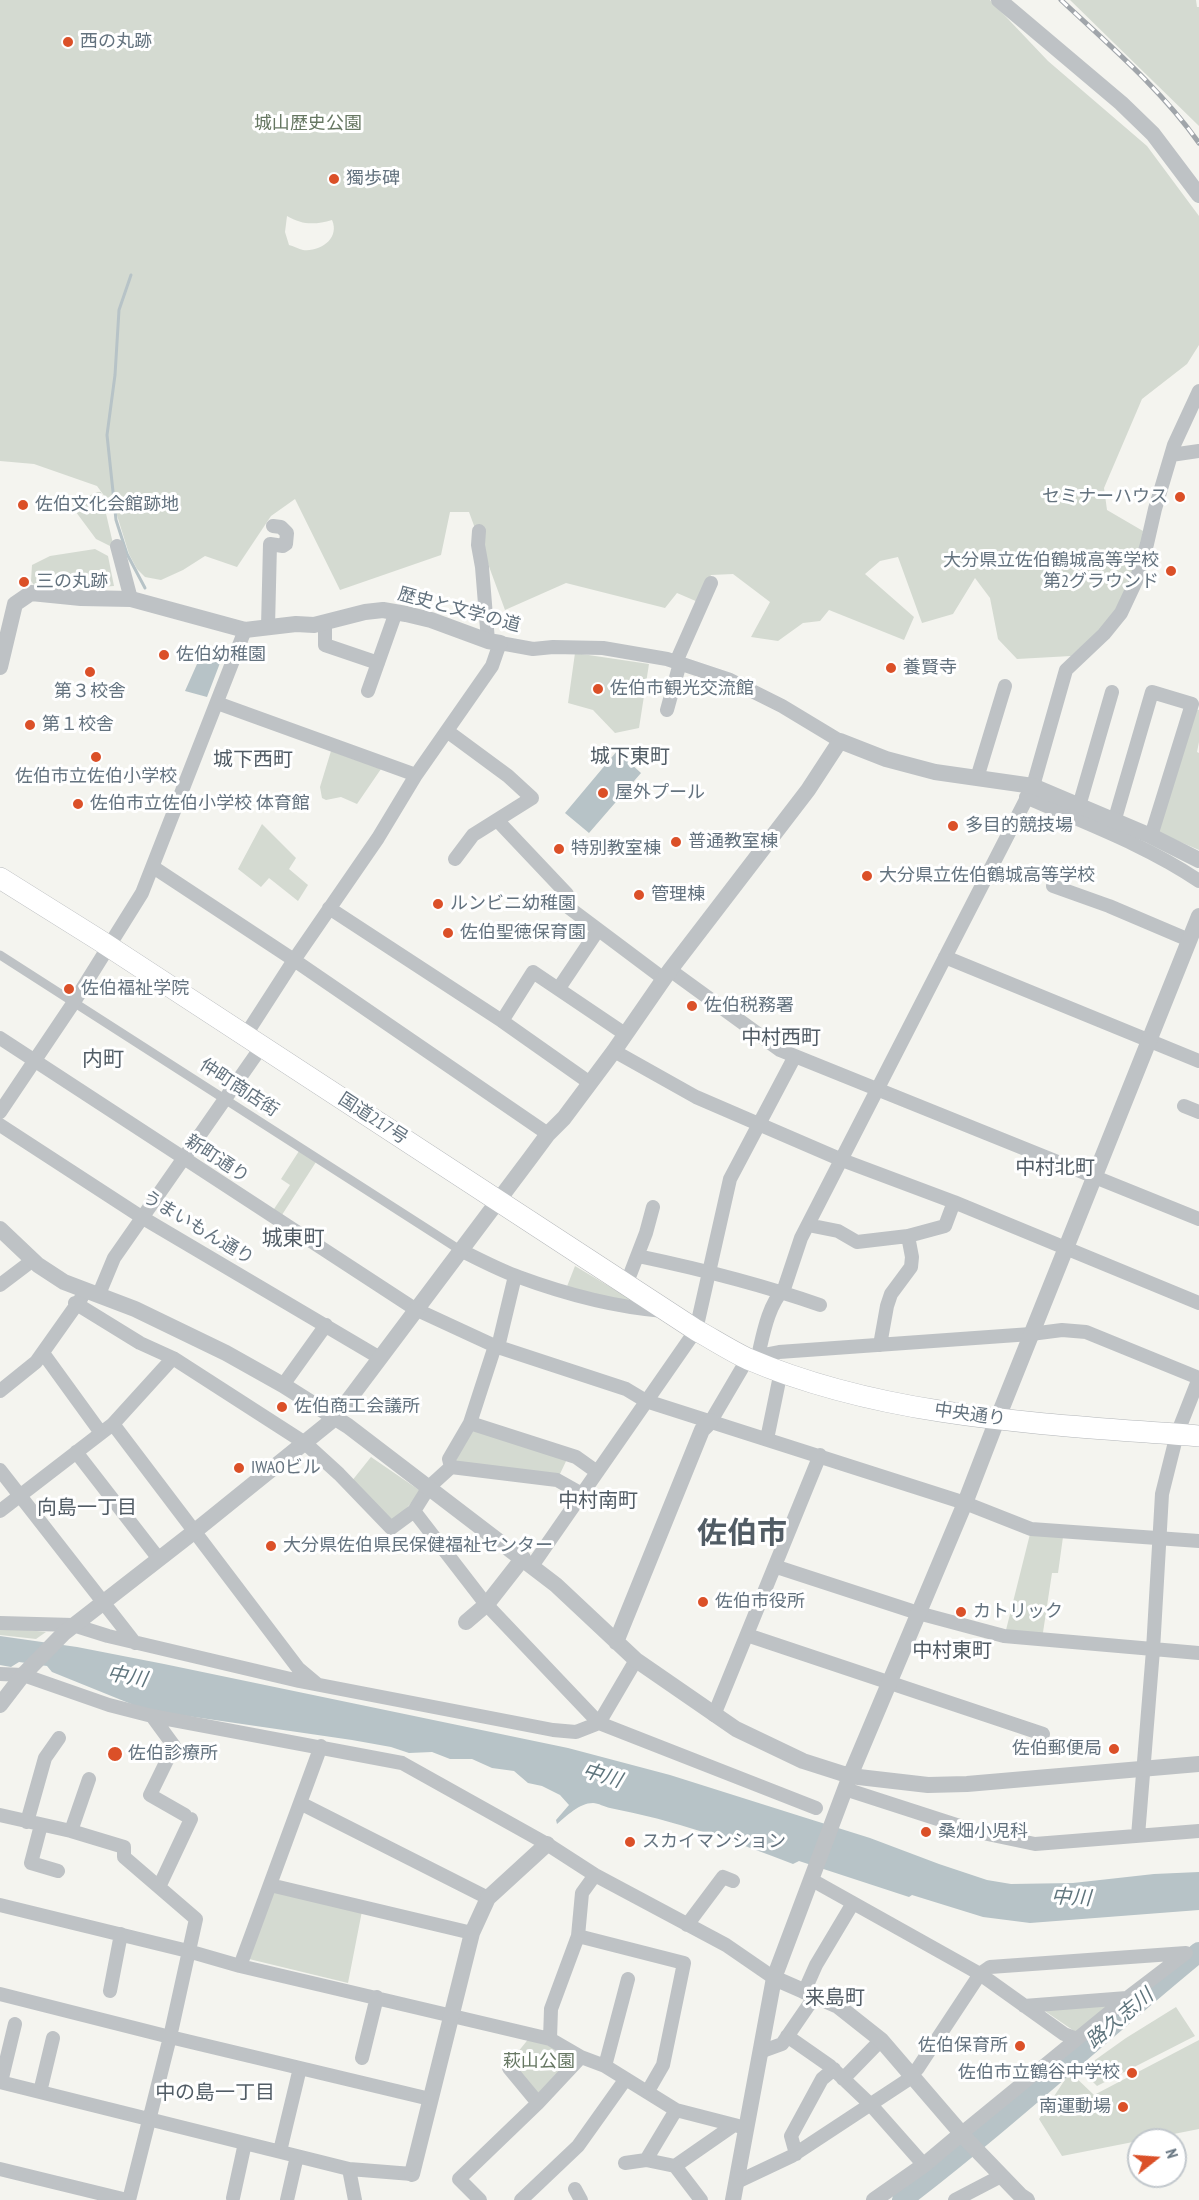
<!DOCTYPE html>
<meta charset="utf-8">
<style>
body{margin:0}
#map{position:relative;width:1199px;height:2200px;overflow:hidden;background:#f4f4ef;font-family:"PT Sans Narrow",sans-serif}
canvas{display:block}
.north{position:absolute;left:1127px;top:2128px;width:60px;height:60px;box-sizing:border-box;background:#fff;border:2px solid #c1c7cc;border-radius:50%;rotate:73deg;font-size:16px;font-weight:700;line-height:24px;text-align:center;color:#64737f}
.north::after{content:'';display:block;margin:auto;width:21px;height:27px;background:#db5028;clip-path:polygon(50% 0,100% 100%,50% 72%,0 100%)}
</style>
<div id="map">
<canvas width="1199" height="2200"></canvas>
<div class="north">N</div>
</div>
<script>
const ctx = document.querySelector('canvas').getContext('2d');
ctx.lineJoin = 'round';
function fill(path, color) { ctx.fillStyle = color; ctx.fill(path, 'evenodd'); }
function strokePath(path, color, width, dash) { ctx.strokeStyle = color; ctx.lineWidth = width; ctx.lineCap = dash ? 'butt' : 'round'; ctx.setLineDash(dash || []); ctx.stroke(path); }
function label(font, color, halo, rows, align = 'center') {
  ctx.font = font + ' "PT Sans Narrow","Noto Sans JP",sans-serif'; ctx.lineWidth = 6; ctx.setLineDash([]); ctx.textBaseline = 'middle'; ctx.strokeStyle = halo; ctx.fillStyle = color; for (const [text, x, y, turn = 0] of rows) {
    ctx.save(); ctx.translate(x, y); ctx.rotate((+turn || 0) * Math.PI / 180); ctx.textAlign = isNaN(turn) ? turn : align; if (halo) ctx.strokeText(text, 0, 0); ctx.fillText(text, 0, 0); ctx.restore();
  }
}
fill(new Path2D(`
 M0 0H990L1048 61 1147 146 1199 216V345L1187 364 1142 399 1104 488 1107 510 1143 531 1140 558 1116 615 1071 656 1017 659 998 639 990 598 975 578 953 614 922 623 898 557 880 561 865 574 914 617 904 640 829 610 820 621 803 623 778 641 751 637 770 602 733 574 711 575 698 602 677 593 665 608 566 583 505 610 469 512H450L441 555 340 590 295 499 271 516 237 567 205 556 183 570 161 580 145 577 137 569 129 554 116 512 97 486 34 464 0 461ZM287 216C302 225 315 225 332 220 340 238 321 252 303 250 299 249 293 246 289 245L285 232Z
 M1070 0H1196L1197 7H1199V126Z
 M98 492H101L114 548 96 539 73 508 74 502Z
 M95 549 108 556 114 586 69 589 34 585 31 581 32 565 50 556Z
 M575 653 649 664 639 728 615 733 593 710 568 703Z
 M1195 709 1199 710V742L1197 752 1199 753V850L1157 832Z
 M331 751 381 769 357 804 341 797 326 800 322 798 320 787Z
 M262 824 296 858 289 869 308 885 298 901 269 878 261 887 238 869Z
 M299 1151 316 1162 280 1218 272 1212 290 1185 281 1179Z
 M575 1266 632 1300 630 1305 566 1289Z
 M471 1426 568 1457 559 1476 454 1465Z
 M371 1457 422 1492 392 1523 351 1482Z
 M1030 1534 1063 1537 1058 1573H1052L1042 1639 1005 1634Z
 M0 1627 46 1632 36 1639 0 1635Z
 M271 1888 362 1911 348 1983 249 1959Z
 M1114 2004 1077 2033 1042 2009Z
 M1176 2007 1195 2036 1097 2086 1081 2070 1126 2038Z
 M530 2037 575 2057 538 2097 509 2063Z
 M1199 2040V2129L1062 2156 1039 2119 1070 2072 1094 2095Z`), '#d4dad1');
fill(new Path2D(`
 M201 655 220 663 207 697 185 691Z
 M617 751 641 773 589 833 565 813Z
 M0 1636 77 1647 164 1664 568 1748 670 1775 803 1817 870 1838 939 1864 987 1880 1011 1884 1073 1883 1154 1874 1199 1872V1910L1030 1923 983 1917 912 1895 909 1897 799 1861 793 1864C734 1841 673 1820 610 1808 605 1807 598 1803 593 1803 579 1803 567 1816 557 1824L556 1820 569 1805 560 1795 542 1786 528 1783 514 1771 492 1768 472 1759H450L432 1752 409 1753 391 1747 352 1740 146 1710 52 1672 47 1666 19 1662 11 1667 0 1665Z`), '#b7c3c7');
strokePath(new Path2D(`
 M131 275 119 310 115 375 107 435 116 520 127 554 145 588`), '#b7c3c7', 3);
strokePath(new Path2D(`
 M902 2200C1004 2122 1099 2034 1199 1952`), '#b7c3c7', 20);
const trunk = new Path2D(`
 M0 878 99 940 696 1330C714 1340 731 1351 748 1359 888 1419 1049 1424 1199 1436`);
strokePath(trunk, '#b3b6b9', 22);
strokePath(new Path2D(`
 M0 955 460 1250`), '#bec2c5', 9);
strokePath(new Path2D(`
 M1171 455 1199 451
 M479 531 478 545 482 567 488 641
 M117 546 131 599
 M325 622V645L378 663
 M268 627 270 544 283 546 286 544 287 533 281 527 273 526
 M676 662 711 583
 M368 691 396 612
 M217 703 416 775
 M667 710 680 663
 M447 731 508 776 532 798 473 835 455 859
 M977 778 1005 686
 M1026 797C1085 823 1146 845 1199 881
 M1079 806 1112 692
 M497 820 567 894 560 901 664 979
 M1114 822 1152 692 1192 704 1151 836
 M153 867 294 960 548 1134
 M1053 886 1109 906 1189 940
 M329 908 502 1021 590 1083
 M945 957 1199 1061
 M670 970 780 1050 1199 1219
 M559 988 598 930
 M502 1021 533 972 625 1034
 M245 1036 294 960 378 838 416 775 492 666 500 643 533 649 553 647 603 648 667 659 730 680 782 706 840 741
 M0 1038 415 1309 495 1346 626 1389 646 1401 965 1503 1031 1529 1199 1541
 M614 1051 696 1097 842 1160 954 1202 1199 1303
 M1184 1106 1199 1112
 M0 1112 74 1002 142 893 245 630
 M0 1125 143 1218 380 1358
 M808 1225 838 1231 857 1242 908 1236 945 1226 954 1202
 M460 1250C479 1259 499 1270 519 1277 565 1294 614 1307 663 1311
 M638 1256C700 1269 760 1284 820 1305
 M0 1285 33 1260
 M626 1285 646 1233 653 1207
 M99 1294 114 1258 262 1046
 M75 1303 140 1343 173 1358 305 1443 339 1474 391 1528 414 1511
 M880 1345 887 1306 891 1294 911 1267 912 1257 908 1236
 M495 1346 470 1423 449 1459 451 1467 429 1487 414 1511 485 1603 599 1723 816 1808
 M498 1347 515 1276
 M43 1353 101 1433
 M758 1356C763 1335 768 1305 784 1289L801 1238 1033 786 1066 670 1104 634 1121 613 1136 581 1147 544 1155 509 1174 445 1199 391
 M283 1385 326 1325
 M0 1391 36 1362 82 1297
 M711 1421 748 1358 779 1352 1031 1334 1062 1330 1086 1332 1199 1378
 M470 1423 576 1457 597 1472
 M113 1424 298 1668 317 1684
 M767 1439 781 1371
 M76 1452 159 1559
 M451 1467 557 1480 582 1494
 M0 1470 135 1643
 M0 1511 113 1424 173 1358
 M532 1566 696 1330 730 1179 795 1056
 M777 1567 918 1613 1004 1636 1199 1653
 M0 1623 73 1625 108 1636 299 1681 553 1730 576 1732 599 1723 636 1660
 M747 1635 1043 1734
 M0 1674 23 1675 109 1705 152 1716 402 1763 547 1844 595 1875 726 1945 774 1978
 M714 1715 820 1455
 M152 1716 174 1746 150 1795 185 1815
 M845 1789 978 1832 1035 1844 1199 1831
 M300 1803 488 1898
 M0 1815 71 1831 124 1847V1857L196 1919 170 2037 129 2200
 M27 1822 45 1758 59 1738
 M41 1825 31 1863 58 1871
 M71 1831 89 1779
 M1138 1836 1153 1650 1162 1494 1177 1434 1199 1378
 M812 1880 980 1974 1064 2034 1077 2039
 M270 1885 472 1933
 M159 1887 191 1819
 M0 1905 188 1951 240 1966 550 2039 581 2057 605 2066 676 2110 746 2128
 M687 1925 723 1877 733 1881
 M578 1936 684 1963 663 2065 648 2091
 M240 1966 321 1746
 M110 1991 121 1934
 M804 1992 816 1965 853 1903
 M0 1994 170 2037 430 2099
 M1024 2006 1127 1998
 M787 2036 830 2066 871 2105 924 2165
 M550 2039 551 2009 578 1936 582 1893 595 1875
 M760 2052 782 2044 815 1996
 M362 2058 377 1997
 M605 2066 628 1979
 M509 2068 538 2103
 M843 2079 881 2040
 M0 2082 349 2169 412 2174
 M1 2082 15 2024
 M40 2092 53 2038
 M280 2151 300 2068
 M796 2154 791 2136 822 2079 834 2069
 M646 2160 676 2110
 M625 2163 646 2160 675 2166 734 2125
 M675 2166 701 2200
 M0 2169 127 2200
 M349 2169 355 2200
 M737 2182 792 2156 906 2081 918 2068 980 1974 990 1967 1186 1953 1127 1998 962 2133
 M575 2189 581 2200
 M233 2198 245 2143
 M287 2200 297 2156
 M480 2200 459 2179 538 2103 581 2057
 M521 2200 578 2146 625 2080
 M955 2200 1001 2176`), '#bec2c5', 14);
strokePath(new Path2D(`
 M999 0 1121 103 1153 134 1199 195
 M0 667 15 604 31 593 81 598 131 599 245 630 296 624 314 625 365 612 383 610 406 614 431 620 488 641 500 643
 M0 1229 38 1265 64 1282 135 1309 226 1353 283 1385 348 1426 556 1585 636 1660 736 1729 803 1761 850 1776 928 1785 967 1784 1199 1764
 M466 1622 487 1604 523 1558
 M616 1642 702 1430 711 1421
 M0 1705 23 1675 64 1633 195 1531 335 1418 531 1157 548 1134 564 1118 614 1051 670 970 808 790 840 741 886 759 935 772 1033 786 1151 836 1199 860
 M774 1978 838 2006 881 2040 967 2140 1021 2196 1027 2200
 M412 2174 472 1933 488 1898 547 1844
 M733 2200 774 1978 850 1776 965 1503 997 1420 1199 916
 M874 2200 924 2165 962 2133`), '#bec2c5', 16);
strokePath(trunk, '#fff', 21);
const rail = new Path2D(`
 M1061 0C1109 45 1161 89 1199 143`);
strokePath(rail, '#a0a5aa', 5);
strokePath(rail, '#fff', 3, [9]);
for (const [x, y, r, color] of [
 [68,42,6,"#db5028"],
 [334,179,6,"#db5028"],
 [1180,497,6,"#db5028"],
 [23,505,6,"#db5028"],
 [1171,571,6,"#db5028"],
 [24,582,6,"#db5028"],
 [164,655,6,"#db5028"],
 [891,668,6,"#db5028"],
 [90,672,6,"#db5028"],
 [598,689,6,"#db5028"],
 [30,725,6,"#db5028"],
 [96,757,6,"#db5028"],
 [603,793,6,"#db5028"],
 [78,804,6,"#db5028"],
 [953,826,6,"#db5028"],
 [676,842,6,"#db5028"],
 [559,849,6,"#db5028"],
 [867,876,6,"#db5028"],
 [639,895,6,"#db5028"],
 [438,904,6,"#db5028"],
 [448,933,6,"#db5028"],
 [69,989,6,"#db5028"],
 [692,1006,6,"#db5028"],
 [282,1407,6,"#db5028"],
 [239,1468,6,"#db5028"],
 [271,1546,6,"#db5028"],
 [703,1602,6,"#db5028"],
 [961,1612,6,"#db5028"],
 [1114,1749,6,"#db5028"],
 [115,1754,8,"#db5028"],
 [926,1832,6,"#db5028"],
 [630,1842,6,"#db5028"],
 [1020,2046,6,"#db5028"],
 [1132,2073,6,"#db5028"],
 [1123,2107,6,"#db5028"]
]) { const dot = new Path2D(); dot.arc(x, y, r, 0, 2 * Math.PI); ctx.fillStyle = color; ctx.fill(dot); strokePath(dot, '#fff', 2); }
label('18px', '#64737f', '#fff', [
 ["西の丸跡",80,42],
 ["獨歩碑",346,179],
 ["セミナーハウス",1168,497,"right"],
 ["佐伯文化会館跡地",35,505],
 ["大分県立佐伯鶴城高等学校",1159,561,"right"],
 ["第2グラウンド",1159,582,"right"],
 ["三の丸跡",36,582],
 ["佐伯幼稚園",176,655],
 ["養賢寺",903,668],
 ["佐伯市観光交流館",610,689],
 ["第３校舎",90,692,"center"],
 ["第１校舎",42,725],
 ["佐伯市立佐伯小学校",96,777,"center"],
 ["屋外プール",615,793],
 ["佐伯市立佐伯小学校 体育館",90,804],
 ["多目的競技場",965,826],
 ["普通教室棟",688,842],
 ["特別教室棟",571,849],
 ["大分県立佐伯鶴城高等学校",879,876],
 ["管理棟",651,895],
 ["ルンビニ幼稚園",450,904],
 ["佐伯聖徳保育園",460,933],
 ["佐伯福祉学院",81,989],
 ["佐伯税務署",704,1006],
 ["佐伯商工会議所",294,1407],
 ["IWAOビル",251,1468],
 ["大分県佐伯県民保健福祉センター",283,1546],
 ["佐伯市役所",715,1602],
 ["カトリック",973,1612],
 ["佐伯郵便局",1102,1749,"right"],
 ["佐伯診療所",128,1754],
 ["桑畑小児科",938,1832],
 ["スカイマンション",642,1842],
 ["佐伯保育所",1008,2046,"right"],
 ["佐伯市立鶴谷中学校",1120,2073,"right"],
 ["南運動場",1111,2107,"right"]
], 'left');
label('18px', '#667762', '#fff', [
 ["城山歴史公園",308,124],
 ["萩山公園",539,2062]
]);
label('18px', '#64737f', '#fff', [
 ["歴史と文学の道",459,610,15],
 ["仲町商店街",239,1088,33],
 ["国道217号",373,1119,33],
 ["新町通り",217,1159,33],
 ["うまいもん通り",198,1228,31],
 ["中央通り",970,1415,8]
]);
label('20px', '#515c65', '#fff', [
 ["城下東町",630,757],
 ["城下西町",253,760],
 ["中村西町",781,1038],
 ["中村北町",1055,1168],
 ["中村南町",598,1501],
 ["向島一丁目",87,1508],
 ["中村東町",952,1651],
 ["来島町",835,1998],
 ["中の島一丁目",215,2093]
]);
label('italic 20px', '#5f757d', '#fff', [
 ["中川",127,1677,10],
 ["中川",602,1776,17],
 ["中川",1071,1898,3],
 ["路久志川",1120,2019,-40]
]);
label('21px', '#515c65', '#fff', [
 ["内町",103,1060],
 ["城東町",293,1239]
]);
label('bold 30px', '#515c65', '#fff', [
 ["佐伯市",742,1534]
]);
</script>
